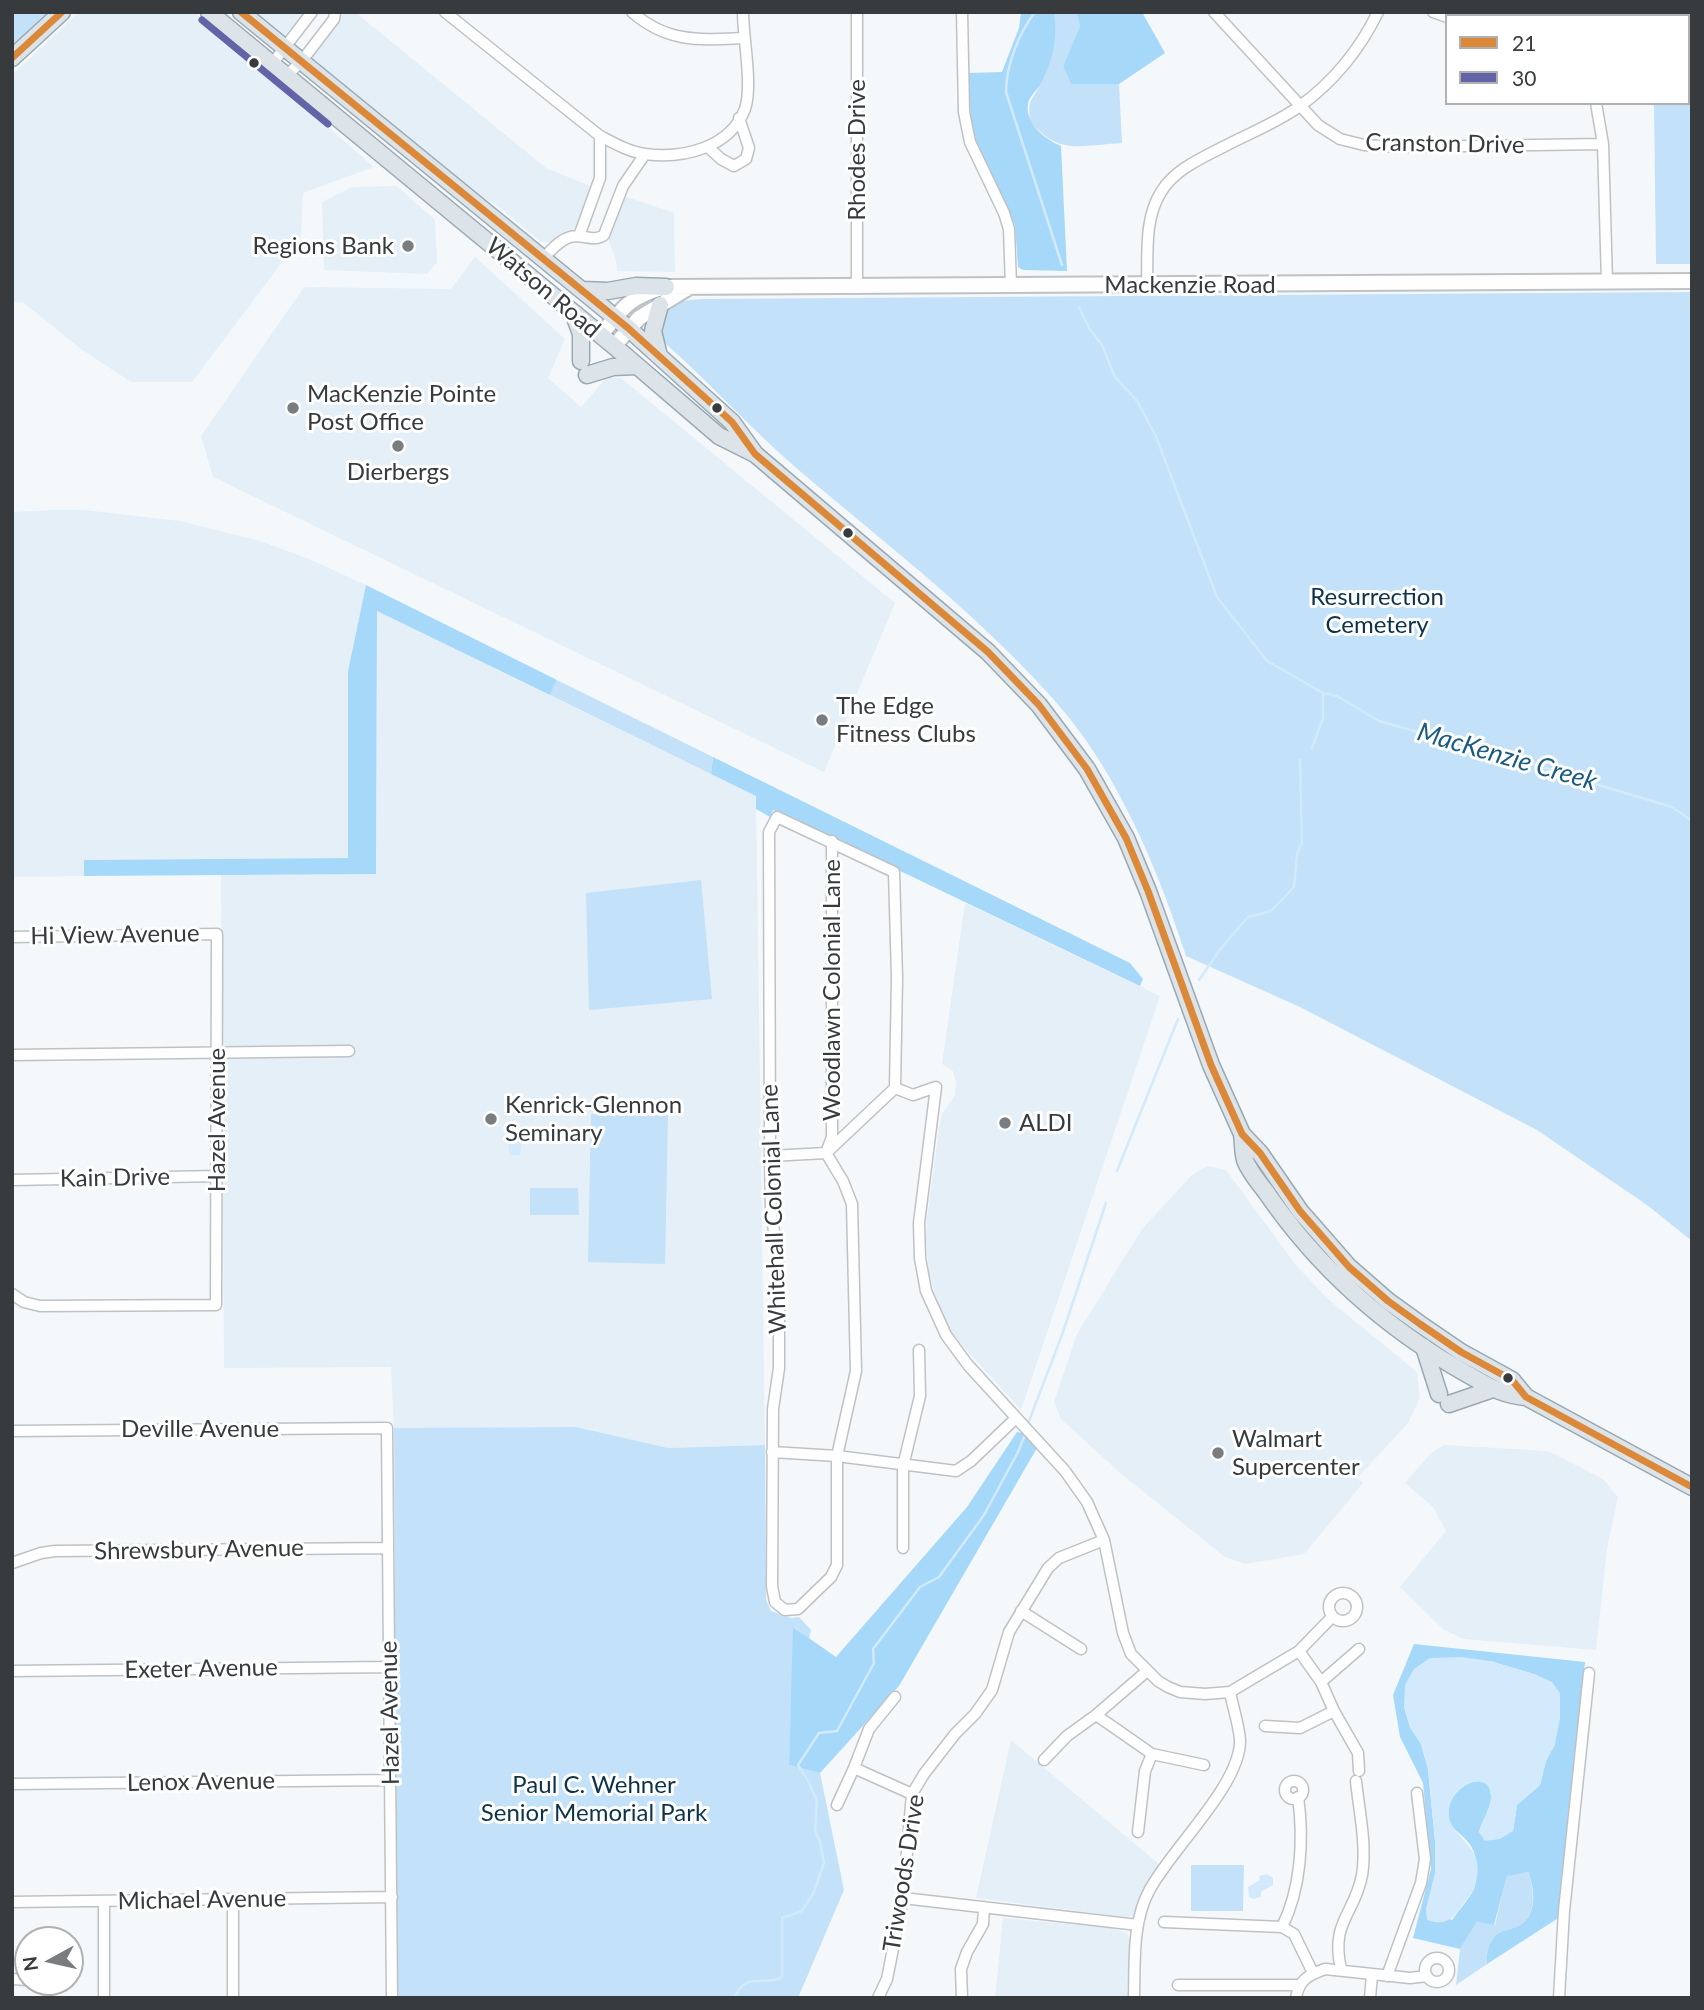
<!DOCTYPE html>
<style>
body{margin:0}
#map{position:relative;width:1704px;height:2010px;overflow:hidden;background:#f5f8fb;font-family:Lato,sans-serif}
canvas{display:block}
.frame{position:absolute;inset:0;border:14px solid #373b3e;pointer-events:none}
.legend{position:absolute;left:1445px;top:14px;width:245px;height:91px;box-sizing:border-box;background:#fff;border:2px solid #afb1b2;margin:0;padding:9px 12px;list-style:none;font-size:21px;color:#373b3e}
.legend li{display:flex;align-items:center;gap:14px;height:35px}
.legend b{width:35px;border:2px solid #afb1b2}
.north{position:absolute;left:14px;top:1926px;width:70px;height:70px;box-sizing:border-box;background:#fff;border:2px solid #afb1b2;border-radius:50%;rotate:262deg;font-size:19px;font-weight:700;line-height:28px;text-align:center;color:#373b3e}
.north::after{content:'';display:block;margin:auto;width:24px;height:32px;background:#7a7d80;clip-path:polygon(50% 0,100% 100%,50% 72%,0 100%)}
</style>
<div id="map">
<canvas width="1704" height="2010"></canvas>
<div class="frame"></div>
<ul class="legend">
<li><b style="height:9px;background:#db8839"></b>21</li>
<li><b style="height:9px;background:#6364a8"></b>30</li>
</ul>
<div class="north">N</div>
</div>
<script>
const ctx = document.querySelector('canvas').getContext('2d');
ctx.lineJoin = 'round';
function fill(path, color) { ctx.fillStyle = color; ctx.fill(path, 'evenodd'); }
function strokePath(path, color, width, dash) { ctx.strokeStyle = color; ctx.lineWidth = width; ctx.lineCap = dash ? 'butt' : 'round'; ctx.setLineDash(dash || []); ctx.stroke(path); }
function label(font, color, halo, rows, align = 'center') {
  ctx.font = font + ' Lato,sans-serif'; ctx.lineWidth = 6; ctx.setLineDash([]); ctx.textBaseline = 'middle'; ctx.strokeStyle = halo; ctx.fillStyle = color; for (const [text, x, y, turn = 0] of rows) {
    ctx.save(); ctx.translate(x, y); ctx.rotate((+turn || 0) * Math.PI / 180); ctx.textAlign = isNaN(turn) ? turn : align; if (halo) ctx.strokeText(text, 0, 0); ctx.fillText(text, 0, 0); ctx.restore();
  }
}
fill(new Path2D(`
 M79 12H194L374 167 303 193 301 237 192 382H131L81 349 24 303 12 302V75Z
 M249 12H307L283 38Z
 M339 12H355L546 168 590 186 577 227 551 242H541L498 206 475 194 310 58Z
 M397 186 435 220 437 262 427 274 324 270 322 202 352 187Z
 M624 196 674 213 675 272 617 271 616 260 609 242 608 235Z
 M475 257 565 339 548 378 581 407 607 377 621 378 895 603 824 772 213 477 201 436 304 287 451 289Z
 M52 510H84L180 521 260 541 309 559 366 585 348 671V858L85 860 84 876 12 877V512Z
 M377 611 756 796 765 1445 668 1448 576 1427 394 1428 391 1367 224 1368 221 875 376 874Z
 M965 903 1160 996 1021 1410 960 1343 950 1330 937 1301 929 1273 926 1240 927 1219 939 1129 942 1114 955 1095 956 1082 953 1071 942 1064Z
 M1207 1166 1226 1170 1295 1264 1329 1300 1417 1372 1420 1398 1408 1423 1357 1478 1363 1483 1304 1554 1245 1564 1225 1557 1119 1472 1061 1419 1054 1402 1077 1334 1142 1229 1192 1175Z
 M1444 1445 1548 1451 1603 1479 1618 1497 1607 1549 1596 1650 1464 1639 1444 1630 1400 1587 1446 1531 1433 1507 1405 1483 1432 1452Z
 M1011 1740 1159 1864 1134 1916 1126 1917 976 1898Z
 M1003 1918 1110 1928 1127 1933 1130 1941 1128 1998H995Z`), '#e4eff8');
fill(new Path2D(`
 M12 12H48L12 46Z
 M1054 12H1076L1080 26 1063 66 1071 84H1119L1122 143C1080 145 1059 156 1030 121 1028 97 1031 103 1041 84 1052 62 1057 36 1054 12Z
 M1654 12H1692V264H1656L1654 103H1688V16H1654Z
 M1692 292V1241L1647 1205 1537 1130 1300 1007 1186 956C1161 879 1130 803 1083 736 1059 703 1030 673 1001 645 938 583 868 529 801 472 753 431 712 385 666 344L661 334 663 313 682 301 701 299Z
 M557 680 713 757 711 774 550 695Z
 M701 880 712 999 589 1010 586 893Z
 M591 1114 668 1115 665 1264 588 1262Z
 M530 1188H578L579 1215H530Z
 M576 1427 668 1448 765 1445 766 1600 771 1611 791 1618 799 1617 811 1630 809 1639 794 1627 789 1765 820 1773 844 1890 798 1998H397L394 1428Z
 M1191 1865H1244L1243 1911H1191Z
 M1528 1872C1534 1890 1538 1915 1518 1926 1512 1929 1503 1930 1497 1934 1488 1942 1486 1954 1487 1964L1456 1985 1460 1949 1477 1922 1495 1925 1507 1875Z`), '#c3e1f8');
fill(new Path2D(`
 M1021 12H1054C1058 37 1053 59 1042 82 1039 88 1032 94 1029 100 1022 121 1044 139 1061 146L1067 271 1023 270 1018 267 1015 225 977 143 971 121 968 73 1002 72 1019 28Z
 M1076 12H1142L1165 53 1119 84H1071L1063 66 1080 26Z
 M366 585 557 680 550 695 377 611 376 874 84 876V860L348 858V671Z
 M713 757 1130 963 1143 979 1140 986 773 810 770 817 756 809V796L711 774Z
 M1017 1432 1022 1433 1037 1448 899 1686 820 1773 789 1765 793 1627 836 1657 967 1507Z
 M1414 1644 1585 1662 1560 1917 1487 1964C1486 1954 1488 1942 1497 1934 1503 1930 1512 1929 1518 1926 1538 1916 1535 1889 1528 1872L1507 1876 1494 1925 1477 1922 1460 1949 1413 1938 1431 1869 1423 1783 1400 1737 1393 1695ZM1490 1661 1537 1675 1555 1744 1546 1761 1540 1785 1517 1805 1513 1831 1485 1840 1479 1832C1482 1821 1492 1806 1491 1796 1490 1767 1453 1785 1449 1807 1445 1827 1458 1830 1468 1842 1478 1853 1479 1875 1474 1889 1469 1899 1459 1910 1452 1920L1426 1910 1435 1874V1841L1428 1769 1421 1744 1410 1727 1404 1707Z`), '#a6d8fa');
fill(new Path2D(`
 M506 1126H523L520 1155H510Z
 M1462 1657 1490 1661 1537 1675 1552 1682 1560 1693V1719L1555 1744 1546 1761 1540 1785 1517 1805 1513 1831 1500 1839 1485 1841 1479 1831C1482 1821 1492 1806 1491 1796 1490 1772 1460 1782 1453 1797 1432 1838 1494 1839 1474 1888 1471 1895 1463 1903 1459 1910 1450 1922 1442 1925 1427 1920L1426 1909 1435 1874V1841L1428 1769 1421 1744 1410 1727 1404 1707 1405 1685 1414 1669 1430 1658Z
 M1267 1874 1273 1878V1885L1261 1892V1897L1253 1899 1249 1897 1248 1887 1260 1880 1259 1876Z`), '#d2eafc');
strokePath(new Path2D(`
 M1035 12C1019 33 1006 65 1006 92L1062 265
 M1079 307 1089 328 1102 345 1115 377 1137 401 1155 434 1217 597 1267 661 1323 693 1337 696 1379 721 1439 738 1492 749 1559 773 1672 807 1692 821
 M1312 748 1323 718V693
 M1199 980 1222 947 1248 917 1271 911 1294 887 1297 854 1302 843 1300 760
 M1117 1171 1178 1019
 M1029 1421 1062 1335 1106 1203
 M735 1998C744 1970 767 1987 782 1977V1918L802 1911 814 1892 824 1863 820 1842 815 1830 817 1802 809 1782 798 1765 819 1733 837 1731 874 1663 873 1649 920 1587 939 1577 984 1515 1018 1452 1024 1437`), '#d2eafc', 2.5);
const minor = new Path2D(`
 M445 12 600 136C614 143 629 152 645 154 683 159 730 148 745 109 753 85 743 39 743 12
 M632 12C667 43 700 40 743 38
 M857 12V288
 M962 12 964 112 970 142 1004 213 1009 229 1011 286
 M1214 12 1318 125 1340 139 1364 145 1400 147 1603 144
 M1433 12 1447 17
 M1567 12 1568 16
 M1502 16 1511 12
 M272 64 312 12
 M286 76 301 62 334 19 335 12
 M1596 103 1603 144 1607 282
 M708 147 721 159 734 166 746 159 749 148 739 118
 M579 236 600 178V136
 M543 258C551 251 559 240 570 237 582 233 593 243 604 235L623 186 645 154
 M1147 285C1148 254 1144 219 1161 192 1175 169 1202 158 1225 146 1250 133 1278 122 1300 106 1333 82 1360 49 1378 12
 M12 937 217 934 216 1305 40 1306 24 1302 12 1294
 M12 1055 349 1051
 M895 1088 913 1095 936 1087 919 1223 920 1258 926 1291 946 1335 968 1365 1065 1471 1087 1502 1104 1540 1123 1633 1131 1654 1158 1681 1168 1687 1180 1692 1205 1694 1230 1692 1299 1651 1332 1617
 M770 1156 826 1153 895 1088 897 978 894 872 777 817 769 832 770 1156 771 1212 779 1263V1368L773 1409 772 1586 775 1602 785 1610 798 1609 831 1577 837 1565V1456L856 1371 852 1204 843 1181 826 1153 832 1137V841
 M12 1180 218 1176
 M12 1431 387 1428 392 1998
 M772 1452 837 1456 956 1471 971 1461 1016 1418
 M903 1548V1466L920 1396 919 1350
 M12 1563 41 1553 55 1551 388 1548
 M1329 1607a14 14 0 1 1 28 0a14 14 0 1 1-28 0Z
 M1021 1611 1081 1649
 M1299 1651 1321 1682 1334 1711 1358 1753 1359 1771
 M12 1671 389 1667
 M1321 1682 1359 1649
 M1096 1715 1152 1754 1204 1765
 M1265 1726 1300 1728 1334 1711
 M1044 1760 1067 1736 1096 1715 1147 1671
 M854 1768 912 1794
 M1285 1790a9 9 0 1 1 18 0a9 9 0 1 1-18 0Z
 M12 1784 390 1780
 M837 1805 854 1768 869 1729 895 1697
 M1138 1832 1145 1771 1152 1754
 M903 1898 1138 1925
 M104 1901V1998
 M12 1902 392 1897
 M1164 1922 1282 1927 1294 1934 1313 1973
 M1282 1927C1301 1889 1304 1839 1298 1797
 M1425 1970a12 12 0 1 1 24 0a12 12 0 1 1-24 0Z
 M1341 1969C1330 1922 1355 1914 1362 1875 1367 1845 1359 1811 1356 1781
 M1387 1976 1421 1883 1425 1859 1417 1793
 M12 1979 28 1980
 M1178 1985H1298
 M233 1998V1900
 M878 1998 887 1979 903 1898 912 1794 924 1774 955 1734 975 1714 992 1690 1009 1632 1048 1568 1059 1558 1104 1540
 M962 1998 961 1969 967 1952 983 1924 984 1907
 M1134 1998C1135 1963 1132 1923 1149 1891 1170 1850 1241 1785 1240 1740 1239 1725 1233 1708 1230 1692
 M1296 1998C1299 1980 1308 1975 1325 1969L1410 1978 1427 1976
 M1370 1998 1372 1975
 M1559 1998 1564 1911 1589 1673`);
const secondary = new Path2D(`
 M601 335C623 307 630 296 666 287L1692 281
 M614 346 639 318 688 288`);
const primary = new Path2D(`
 M209 12 614 346 719 436 753 453
 M241 12 628 328 732 422 755 454 988 652 1039 705 1087 769 1126 838 1148 891 1211 1065 1242 1134 1260 1153 1300 1211 1349 1267 1388 1301 1420 1324 1461 1352 1512 1380 1526 1397 1692 1487
 M12 58 62 12
 M582 290 608 291 636 286 666 287
 M574 315 581 334V361
 M659 356 653 331 660 305
 M587 375 613 367 636 366
 M1242 1134C1243 1142 1243 1153 1245 1160 1249 1171 1259 1183 1266 1192 1318 1268 1387 1329 1467 1374 1489 1386 1501 1395 1526 1397
 M1424 1347 1439 1394
 M1449 1404 1493 1389`);
strokePath(minor, '#bfc2c5', 13);
strokePath(secondary, '#bfc2c5', 18);
strokePath(primary, '#99a9b2', 19);
strokePath(minor, '#fefefe', 10);
strokePath(secondary, '#fefefe', 14);
strokePath(primary, '#dce4e9', 16);
strokePath(new Path2D(`
 M241 12 628 328 732 422 755 454 988 652 1039 705 1087 769 1126 838 1148 891 1211 1065 1242 1134 1260 1153 1300 1211 1349 1267 1388 1301 1420 1324 1461 1352 1512 1380 1526 1397 1692 1487
 M12 58 62 12`), '#db8839', 7);
strokePath(new Path2D(`
 M202 20 328 124`), '#6364a8', 7);
for (const [x, y, r, color] of [
 [254,63,6,"#373b3e"],
 [408,246,7,"#7a7d80"],
 [293,408,7,"#7a7d80"],
 [717,408,6,"#373b3e"],
 [398,446,7,"#7a7d80"],
 [848,533,6,"#373b3e"],
 [822,720,7,"#7a7d80"],
 [491,1119,7,"#7a7d80"],
 [1005,1123,7,"#7a7d80"],
 [1508,1378,6,"#373b3e"],
 [1218,1453,7,"#7a7d80"]
]) { const dot = new Path2D(); dot.arc(x, y, r, 0, 2 * Math.PI); ctx.fillStyle = color; ctx.fill(dot); strokePath(dot, '#fff', 2.5); }
label('24px', '#373b3e', '#fff', [
 ["Cranston Drive",1445,144,1],
 ["Rhodes Drive",857,150,-90],
 ["Mackenzie Road",1190,285],
 ["Watson Road",543,288,40],
 ["Hi View Avenue",115,935,-1],
 ["Woodlawn Colonial Lane",832,990,-90],
 ["Hazel Avenue",217,1120,-90],
 ["Kain Drive",115,1178,-1],
 ["Whitehall Colonial Lane",774,1209,-92],
 ["Deville Avenue",200,1429],
 ["Shrewsbury Avenue",199,1550,-1],
 ["Exeter Avenue",201,1669,-1],
 ["Hazel Avenue",390,1713,-91],
 ["Lenox Avenue",201,1782,-1],
 ["Triwoods Drive",904,1873,-81],
 ["Michael Avenue",202,1900,-1]
]);
label('24px', '#373b3e', '#fff', [
 ["Regions Bank",394,246,"right"],
 ["MacKenzie Pointe",307,394],
 ["Post Office",307,422],
 ["Dierbergs",398,472,"center"],
 ["The Edge",836,706],
 ["Fitness Clubs",836,734],
 ["Kenrick-Glennon",505,1105],
 ["Seminary",505,1133],
 ["ALDI",1019,1123],
 ["Walmart",1232,1439],
 ["Supercenter",1232,1467]
], 'left');
label('24px', '#0c334b', '#fff', [
 ["Resurrection",1377,597],
 ["Cemetery",1377,625],
 ["Paul C. Wehner",594,1785],
 ["Senior Memorial Park",594,1813]
]);
label('italic 26px', '#195b82', '#fff', [
 ["MacKenzie Creek",1507,757,16]
]);
</script>
